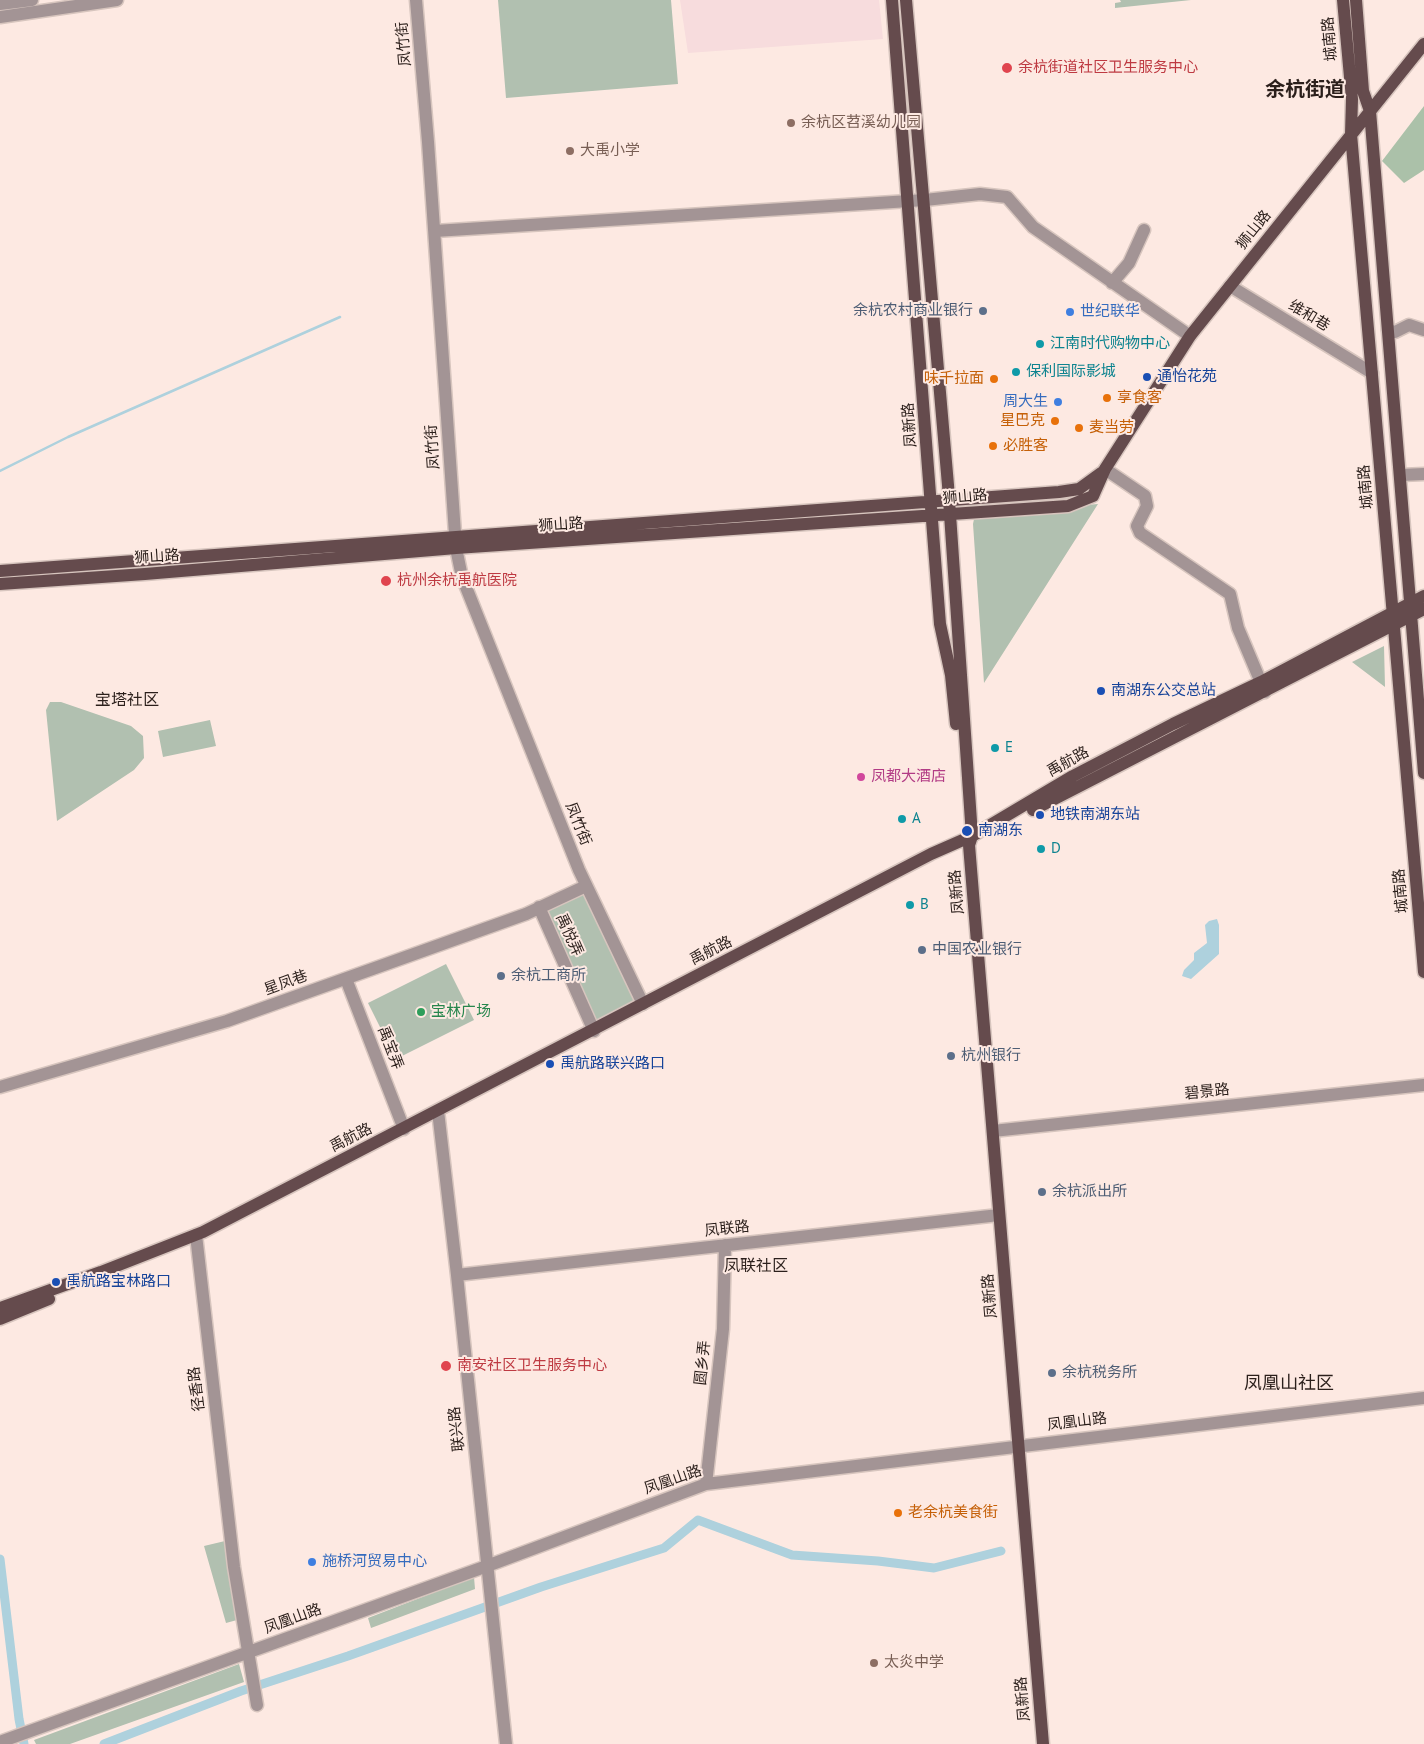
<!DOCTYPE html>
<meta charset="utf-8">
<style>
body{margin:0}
canvas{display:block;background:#fde9e2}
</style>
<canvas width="1424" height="1744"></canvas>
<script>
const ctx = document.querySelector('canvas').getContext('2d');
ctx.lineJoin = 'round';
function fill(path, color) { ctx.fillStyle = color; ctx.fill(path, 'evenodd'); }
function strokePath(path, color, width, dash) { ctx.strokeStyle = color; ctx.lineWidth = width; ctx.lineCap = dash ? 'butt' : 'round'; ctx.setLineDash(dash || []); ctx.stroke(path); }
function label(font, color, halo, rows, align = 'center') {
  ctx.font = font + ' "PT Sans","Noto Sans SC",sans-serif'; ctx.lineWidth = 4; ctx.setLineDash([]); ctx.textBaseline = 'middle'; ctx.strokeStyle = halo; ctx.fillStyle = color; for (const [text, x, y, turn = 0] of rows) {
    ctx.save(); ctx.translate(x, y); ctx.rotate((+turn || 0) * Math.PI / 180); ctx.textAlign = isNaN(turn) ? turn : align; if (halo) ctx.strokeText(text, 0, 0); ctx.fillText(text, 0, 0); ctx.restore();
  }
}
fill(new Path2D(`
 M680 0H879L883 39 688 53Z`), '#f7dcdd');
fill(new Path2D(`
 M498 0H671L678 84 506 98Z
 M1120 0H1191L1115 8V3L1121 2Z
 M1098 504 984 683 973 524 975 514Z
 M1384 646 1385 687 1352 662Z
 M50 702H61L131 726 143 736 144 758 134 770 57 821 46 710Z
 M210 720 216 746 163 757 158 731Z
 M583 887 638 1002 595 1027 546 909Z
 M446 964 474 1020 396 1059 368 1003Z
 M225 1541 237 1620 226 1623 204 1546Z
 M474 1577 475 1589 371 1628 368 1618Z
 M239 1664 244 1682 70 1744H36L34 1740Z`), '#b1c0b0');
fill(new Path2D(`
 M1424 106V170L1404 183 1382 161Z`), '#abc1a9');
fill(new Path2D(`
 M1217 919 1219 925V954L1191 979 1182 976 1184 970 1194 960V953L1207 943 1205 925 1209 921Z`), '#aed1dd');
strokePath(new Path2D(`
 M0 471 68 437 340 317`), '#aed1dd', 2.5);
strokePath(new Path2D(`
 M0 1559 19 1719 24 1744
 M104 1744 241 1691 348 1656 541 1587 664 1548 698 1520 792 1555 878 1561 934 1568 1001 1551`), '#aed1dd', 9);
const minor = new Path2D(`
 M416 0 428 142 456 548 462 577 579 870 643 1004
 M0 4 32 0
 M0 17 117 0
 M435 231 925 200 980 194 1007 197 1033 227 1190 336
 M1112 283 1129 263 1144 230
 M1230 286 1372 373
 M1388 330 1395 332 1409 325 1424 330
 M1105 469 1145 496 1147 506 1137 526 1140 533 1230 594 1238 628 1265 692
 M1401 475 1424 474
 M539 907 594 1031
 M346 979 404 1129
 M0 1087 227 1021 526 914 586 886
 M438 1111 457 1275 506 1744
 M993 1131 1424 1085
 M196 1235 234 1567 257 1705
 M457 1275 999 1215
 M706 1484 723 1329 725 1245
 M0 1742 487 1566 706 1484 1424 1398`);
const major = new Path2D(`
 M892 0 940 624 951 675 956 724
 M906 0 948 485 972 836 969 845 1043 1744
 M1343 0 1352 99 1351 134 1424 972
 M1356 0 1363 91 1370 111 1424 773
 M0 571 1059 492 1079 489 1101 473
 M0 584 145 574 456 548 1068 506 1093 496 1105 469 1190 336 1424 44
 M1033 810 1424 609
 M0 1308 101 1272 203 1232 931 854 972 836 1073 776 1173 724 1261 682 1424 596
 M0 1319 49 1299`);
strokePath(minor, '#d7c5be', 15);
strokePath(major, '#d7c5be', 15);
strokePath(minor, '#a39495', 12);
strokePath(major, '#654b4d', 12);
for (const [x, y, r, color] of [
 [1007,68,6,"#e0444e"],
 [791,123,5,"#8d6e63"],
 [570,151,5,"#8d6e63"],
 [983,311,5,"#5c6f8a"],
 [1070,312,5,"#3f7fe0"],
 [1040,344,5,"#0f9aa8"],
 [1016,372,5,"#0f9aa8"],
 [1147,377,5,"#1a4fb4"],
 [994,379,5,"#e8710a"],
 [1107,398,5,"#e8710a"],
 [1058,402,5,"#3f7fe0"],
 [1055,421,5,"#e8710a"],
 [1079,428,5,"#e8710a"],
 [993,446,5,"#e8710a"],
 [386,581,6,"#e0444e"],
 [1101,691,5,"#1a4fb4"],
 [995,748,5,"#0f9aa8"],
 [861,777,5,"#d1479c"],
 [1040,815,5,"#1a4fb4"],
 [902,819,5,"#0f9aa8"],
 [967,831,6,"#1a4fb4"],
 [1041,849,5,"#0f9aa8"],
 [910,905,5,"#0f9aa8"],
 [922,950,5,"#5c6f8a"],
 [501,976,5,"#5c6f8a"],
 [421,1012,5,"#2e9e5b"],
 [951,1056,5,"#5c6f8a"],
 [550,1064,5,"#1a4fb4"],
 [1042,1192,5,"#5c6f8a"],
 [56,1282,5,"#1a4fb4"],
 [446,1366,6,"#e0444e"],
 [1052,1373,5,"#5c6f8a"],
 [898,1513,5,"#e8710a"],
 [312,1562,5,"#3f7fe0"],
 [874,1663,5,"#8d6e63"]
]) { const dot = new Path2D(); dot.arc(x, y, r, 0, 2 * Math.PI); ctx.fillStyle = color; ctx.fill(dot); strokePath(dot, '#fde9e2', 2); }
label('15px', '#2b1f1b', '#fde9e2', [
 ["城南路",1330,39,-95],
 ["凤竹街",404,44,-95],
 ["狮山路",1254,230,-51],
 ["维和巷",1309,316,31],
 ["凤新路",910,425,-94],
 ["凤竹街",433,447,-94],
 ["城南路",1366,487,-95],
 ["狮山路",965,497,-5],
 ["狮山路",561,525,-4],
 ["狮山路",157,557,-4],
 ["禹航路",1068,762,-29],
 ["凤竹街",578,824,68],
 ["城南路",1401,891,-95],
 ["凤新路",957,892,-95],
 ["禹悦弄",569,935,66],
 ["禹航路",711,951,-27],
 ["星凤巷",286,983,-20],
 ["禹宝弄",390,1048,69],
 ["碧景路",1207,1092,-6],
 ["禹航路",351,1138,-27],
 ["凤联路",727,1229,-6],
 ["凤新路",990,1296,-95],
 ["圆乡弄",703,1363,-84],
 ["径香路",197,1389,-97],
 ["凤凰山路",1077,1422,-7],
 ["联兴路",457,1429,-96],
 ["凤凰山路",673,1480,-19],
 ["凤凰山路",293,1619,-20],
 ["凤新路",1023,1699,-95]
]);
label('15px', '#be3a42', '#fde9e2', [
 ["余杭街道社区卫生服务中心",1018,68],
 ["杭州余杭禹航医院",397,581],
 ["南安社区卫生服务中心",457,1366]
], 'left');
label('15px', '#785e54', '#fde9e2', [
 ["余杭区苕溪幼儿园",801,123],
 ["大禹小学",580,151],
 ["太炎中学",884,1663]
], 'left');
label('15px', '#4e5e75', '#fde9e2', [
 ["余杭农村商业银行",973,311,"right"],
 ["中国农业银行",932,950],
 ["余杭工商所",511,976],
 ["杭州银行",961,1056],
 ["余杭派出所",1052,1192],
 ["余杭税务所",1062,1373]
], 'left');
label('15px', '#366cbe', '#fde9e2', [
 ["世纪联华",1080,312],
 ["周大生",1048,402,"right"],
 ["施桥河贸易中心",322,1562]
], 'left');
label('15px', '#0d838f', '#fde9e2', [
 ["江南时代购物中心",1050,344],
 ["保利国际影城",1026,372],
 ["E",1005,748],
 ["A",912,819],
 ["D",1051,849],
 ["B",920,905]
], 'left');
label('15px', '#164399', '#fde9e2', [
 ["通怡花苑",1157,377],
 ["南湖东公交总站",1111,691],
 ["地铁南湖东站",1050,815],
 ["南湖东",978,831],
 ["禹航路联兴路口",560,1064],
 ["禹航路宝林路口",66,1282]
], 'left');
label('15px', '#c56008', '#fde9e2', [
 ["味千拉面",984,379,"right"],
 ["享食客",1117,398],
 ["星巴克",1045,421,"right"],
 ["麦当劳",1089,428],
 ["必胜客",1003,446],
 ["老余杭美食街",908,1513]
], 'left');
label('15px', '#b23c85', '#fde9e2', [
 ["凤都大酒店",871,777]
], 'left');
label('15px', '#27864d', '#fde9e2', [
 ["宝林广场",431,1012]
], 'left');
label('16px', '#2b1f1b', '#fde9e2', [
 ["宝塔社区",127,700],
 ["凤联社区",756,1266]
]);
label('18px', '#2b1f1b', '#fde9e2', [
 ["凤凰山社区",1289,1384]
]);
label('bold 20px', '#2b1f1b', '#fde9e2', [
 ["余杭街道",1305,90]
]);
</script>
